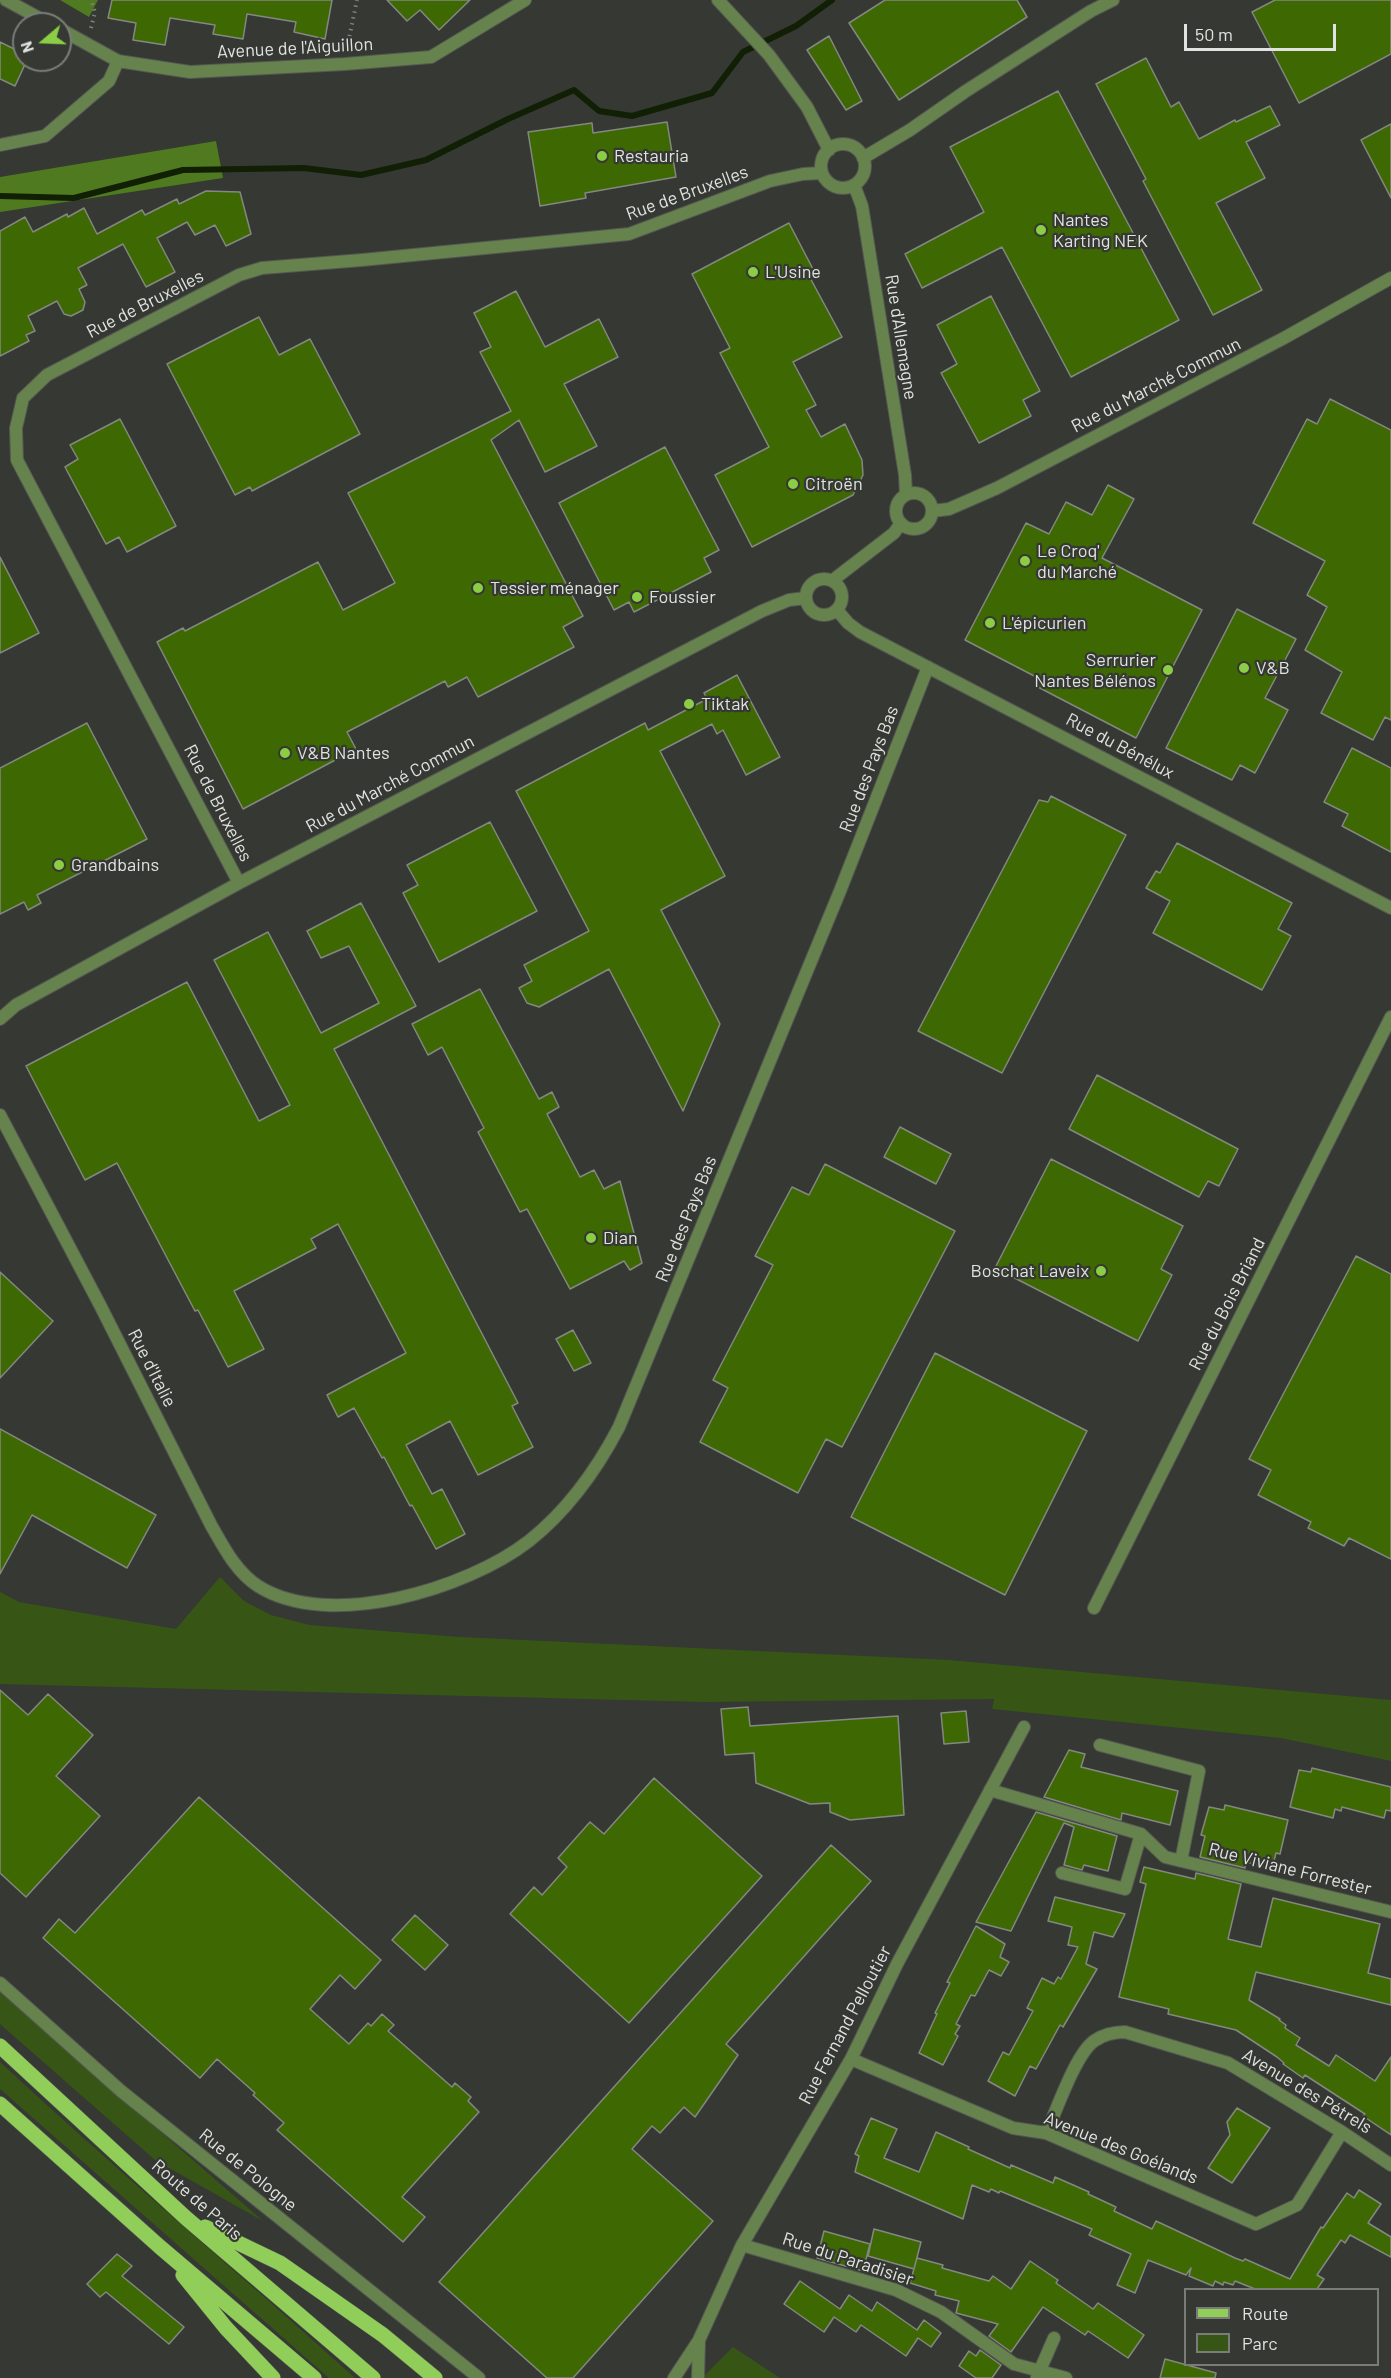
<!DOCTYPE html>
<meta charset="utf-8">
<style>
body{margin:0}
#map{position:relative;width:1391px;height:2378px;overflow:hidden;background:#353833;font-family:Barlow,sans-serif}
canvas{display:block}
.legend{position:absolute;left:1184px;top:2288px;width:195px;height:78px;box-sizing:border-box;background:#353833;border:2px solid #7a7c78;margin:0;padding:8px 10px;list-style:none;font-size:18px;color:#e1e3e0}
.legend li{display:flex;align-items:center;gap:12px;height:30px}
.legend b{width:30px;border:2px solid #7a7c78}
.north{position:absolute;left:12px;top:12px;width:60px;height:60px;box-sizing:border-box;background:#353833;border:2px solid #7a7c78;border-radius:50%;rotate:251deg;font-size:16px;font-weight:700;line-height:24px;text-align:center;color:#e1e3e0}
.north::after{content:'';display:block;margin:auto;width:21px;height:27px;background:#8bce46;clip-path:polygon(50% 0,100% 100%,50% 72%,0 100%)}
.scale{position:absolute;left:1184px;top:24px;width:152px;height:27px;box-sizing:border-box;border:3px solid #e1e3e0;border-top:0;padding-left:8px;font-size:18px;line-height:21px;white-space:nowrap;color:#e1e3e0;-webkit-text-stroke:4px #353833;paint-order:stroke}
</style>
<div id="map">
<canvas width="1391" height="2378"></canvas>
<ul class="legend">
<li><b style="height:8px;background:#91cd59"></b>Route</li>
<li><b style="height:16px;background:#375616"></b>Parc</li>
</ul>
<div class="north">N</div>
<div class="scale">50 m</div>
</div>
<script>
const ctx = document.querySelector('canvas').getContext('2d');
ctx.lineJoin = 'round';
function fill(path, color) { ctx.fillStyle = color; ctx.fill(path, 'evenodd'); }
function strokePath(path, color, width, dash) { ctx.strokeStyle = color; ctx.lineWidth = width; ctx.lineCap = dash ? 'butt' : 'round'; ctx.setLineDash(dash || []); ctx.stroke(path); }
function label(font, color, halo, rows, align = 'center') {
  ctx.font = font + ' Barlow,sans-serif'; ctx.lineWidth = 4.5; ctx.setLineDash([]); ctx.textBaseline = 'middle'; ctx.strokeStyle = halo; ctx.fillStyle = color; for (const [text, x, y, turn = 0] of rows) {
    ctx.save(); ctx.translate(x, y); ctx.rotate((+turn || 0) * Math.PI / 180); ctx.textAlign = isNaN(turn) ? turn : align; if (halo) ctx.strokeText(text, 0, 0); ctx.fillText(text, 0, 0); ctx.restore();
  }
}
fill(new Path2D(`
 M220 1577 244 1601 271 1615 309 1625 460 1637 949 1660 1391 1700V1761L1281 1738 992 1709 994 1699 704 1702 0 1684V1592L19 1602 176 1629Z
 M0 1992 263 2221 155 2160 0 2024Z
 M0 2062C116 2170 238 2272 355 2378H329L0 2089Z
 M733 2347 780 2378H702Z`), '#375616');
fill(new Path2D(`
 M60 0H98L89 17Z
 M216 141 223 178 0 212V177Z`), '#4f7a1f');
strokePath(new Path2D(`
 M0 196 74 198 183 170 304 168 361 175 426 160 508 119 574 90 599 111 632 116 712 93 743 52 796 26 832 0`), '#111f04', 6);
const building = new Path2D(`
 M112 0H332L325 39 294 32 296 22 247 14 243 39 213 34 215 25 170 18 165 45 133 40 136 23 108 18Z
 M387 0H470L439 30 420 10 407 21Z
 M885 0H1017L1027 17 899 100 849 23Z
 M1275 0H1391V54L1299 103 1252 12Z
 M829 36 862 101 846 110 807 50Z
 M0 42 24 54V60H27L15 86 0 79Z
 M1146 58 1171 107 1179 102 1199 139 1235 120 1236 122 1270 106 1280 125 1246 142 1265 178 1216 203 1262 290 1213 315 1143 181 1146 179 1096 84Z
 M1058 91 1179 320 1071 377 1002 247 922 288 905 254 984 212 950 147Z
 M667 122 676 177 585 193 586 198 540 206 528 132 592 123 593 133Z
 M1391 124V198L1361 140Z
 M206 191 240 192 251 234 226 246 215 225 195 235 187 222 157 238 175 272 146 287 123 244 78 268 87 285 79 289 85 302 83 310 71 316 64 314 57 301 28 316 35 331 26 335 29 341 0 356V231L25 217 33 232 67 214 68 217 84 208 97 234 142 210 145 215 177 199 179 204Z
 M789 223 814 271 808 274 842 337 793 362 816 405 806 410 821 437 845 424 862 460 863 475 853 495 752 547 715 475 769 447 720 353 730 348 692 274Z
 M516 291 545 347 599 319 618 357 564 384 597 446 545 472 519 420 491 440 583 616 563 627 574 647 478 697 467 677 448 687 445 681 347 732 356 749 243 809 157 642 183 628 185 631 318 562 343 610 395 583 348 493 511 411 480 352 491 347 474 313Z
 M991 296 1040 391 1023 400 1031 416 979 443 941 373 957 364 937 325Z
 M259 317 279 355 310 339 360 434 252 491 250 487 235 495 167 364Z
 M1330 399 1391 430V720L1385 717 1373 740 1321 713 1342 672 1305 650 1327 607 1307 595 1325 561 1253 523 1307 419 1317 424Z
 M120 419 176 526 127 552 119 537 106 544 65 467 78 459 70 445Z
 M665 447 719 550 704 558 711 572 634 612 629 602 614 610 559 503Z
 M1108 485 1134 499 1102 558 1202 610 1136 738 1036 686 1040 679 965 640 1026 523 1049 534 1066 502 1092 515Z
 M0 557 39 633 0 653Z
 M1237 609 1296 639 1265 698 1288 710 1255 773 1240 765 1232 780 1166 748Z
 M737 675 780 757 746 775 723 730 717 734 712 724 660 751 725 876 661 910 720 1024 683 1111 609 969 539 1007 527 1003 519 988 532 981 524 965 589 931 516 791 645 723 648 730 707 699 704 693Z
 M87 723 147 839 37 895 41 903 28 910 24 902 0 914V768Z
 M1352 748 1391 768V852L1342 826 1348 814 1324 802Z
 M1051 796 1126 835 1002 1073 918 1031 1039 800 1048 802Z
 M490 822 537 911 439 962 403 893 418 885 407 865Z
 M1177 843 1292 903 1278 929 1291 936 1262 990 1153 933 1170 901 1146 888 1156 871 1160 873Z
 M361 903 416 1006 334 1049 518 1403 512 1406 533 1447 478 1475 450 1421 406 1445 432 1494 442 1489 465 1534 436 1549 412 1505 410 1506 384 1457 382 1458 354 1408 338 1417 327 1395 406 1353 338 1224 311 1239 316 1248 234 1291 264 1349 228 1367 198 1310 195 1311 117 1163 85 1180 26 1066 187 982 259 1121 290 1105 214 960 268 932 321 1033 379 1003 349 946 321 958 307 931Z
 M480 989 539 1099 552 1092 559 1107 547 1114 580 1177 594 1170 604 1189 620 1181 642 1263 630 1270 624 1261 570 1289 527 1209 520 1212 478 1132 484 1128 442 1047 428 1055 412 1024Z
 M1097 1075 1238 1149 1219 1186 1208 1181 1199 1197 1069 1129Z
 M900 1127 951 1154 936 1184 884 1157Z
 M1051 1159 1183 1226 1161 1269 1172 1275 1138 1341 995 1268Z
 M825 1164 955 1231 842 1447 826 1439 798 1493 700 1442 728 1388 713 1380 773 1265 755 1256 792 1187 809 1195Z
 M1356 1256 1391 1274V1559L1349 1538 1344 1546 1308 1528 1311 1522 1258 1495 1271 1470 1249 1459Z
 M0 1272 53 1321 0 1378Z
 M573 1330 591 1363 574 1371 556 1339Z
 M935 1353 1087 1431 1005 1595 851 1517Z
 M0 1429 156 1515 127 1568 32 1515 0 1574Z
 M0 1690 28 1715 48 1694 93 1735 56 1776 100 1816 26 1897 0 1873Z
 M748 1707 750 1726 898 1716 904 1815 850 1820 830 1812V1803L810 1804 756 1783 754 1753 725 1755 721 1709Z
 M966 1711 969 1742 944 1744 941 1713Z
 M1069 1750 1085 1754 1081 1767 1178 1791 1170 1825 1122 1813 1121 1820 1044 1797Z
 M1312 1768 1391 1787V1811L1386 1810 1384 1818 1342 1807 1341 1811 1335 1809 1333 1818 1290 1807 1299 1770 1311 1772Z
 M654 1778 762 1876 629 2023 510 1914 534 1887 542 1895 567 1867 558 1858 590 1822 604 1834Z
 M199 1797 381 1960 355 1989 340 1975 310 2009 349 2044 368 2023 371 2026 382 2014 394 2025 388 2031 452 2087 455 2083 471 2097 468 2101 479 2112 402 2197 425 2217 403 2242 277 2130 284 2123 253 2095 255 2093 217 2059 200 2078 43 1938 59 1919 75 1933Z
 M1225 1805 1288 1820 1280 1854 1276 1853 1272 1869 1246 1862 1245 1868 1200 1857 1205 1836 1201 1835 1209 1807 1224 1810Z
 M1036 1812 1117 1836 1108 1871 1084 1865 1082 1870 1064 1865 1074 1827 1064 1823 1011 1931 976 1922Z
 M831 1845 871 1881 726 2044 738 2055 695 2117 684 2107 660 2133 652 2126 632 2149 713 2221 573 2378H547L439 2282Z
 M1144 1867 1195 1879 1196 1873 1241 1884 1228 1939 1261 1947 1273 1898 1380 1924 1368 1973 1391 1979V2005L1256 1972 1249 2000 1280 2019 1279 2020 1286 2025 1285 2028 1300 2038 1296 2045 1329 2066 1336 2055 1375 2081 1391 2057V2135L1363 2116 1365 2114 1305 2075 1303 2078 1283 2064 1284 2063 1277 2057 1236 2030 1168 2014 1169 2009 1119 1997 1146 1884 1140 1882Z
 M1055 1897 1125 1914 1113 1937 1094 1932 1086 1964 1097 1969 1063 2027 1060 2025 1036 2069 1030 2066 1015 2096 988 2081 1003 2052 1009 2055 1033 2011 1027 2008 1042 1978 1054 1984 1058 1977 1061 1979 1078 1947 1068 1945 1072 1927 1048 1921Z
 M415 1915 448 1945 425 1970 392 1940Z
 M976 1926 1005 1944 1000 1957 1009 1962 1001 1976 989 1970 975 1996 971 1995 956 2024 960 2026 955 2034 958 2036 943 2065 919 2053 937 2014 935 2013 950 1983 947 1982Z
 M1237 2108 1270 2128 1232 2183 1208 2168 1230 2135 1227 2122Z
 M871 2118 897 2129 884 2158 919 2172 936 2132 969 2147 968 2149 1010 2168 1011 2165 1053 2183 1055 2177 1089 2192 1088 2194 1116 2207 1114 2211 1152 2229 1156 2221 1235 2258 1243 2261 1245 2259 1290 2279 1321 2227 1323 2228 1347 2193 1354 2198 1359 2190 1381 2204 1368 2223 1391 2237V2257L1350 2235 1345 2243 1341 2240 1317 2275 1324 2279 1317 2289H1255L1235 2281 1233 2285 1224 2282 1223 2285 1215 2281 1213 2286 1189 2276 1191 2268 1186 2275 1148 2260 1135 2293 1117 2285 1131 2254 1089 2235 1092 2229 1000 2191 999 2193 991 2189 989 2192 972 2185 963 2219 855 2172 859 2156 855 2154Z
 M874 2229 921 2242 914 2269 868 2256Z
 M824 2231 870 2244 863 2271 817 2258Z
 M117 2254 132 2266 122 2276 184 2327 169 2344 106 2292 100 2297 87 2284Z
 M917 2258 943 2265 942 2268 989 2281 993 2276 1011 2289 1030 2261 1058 2280 1056 2283 1093 2309 1098 2303 1144 2335 1128 2358 1088 2331 1085 2335 1043 2307 1011 2352 989 2336 998 2324 956 2313 959 2301 935 2295 936 2291 910 2283Z
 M800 2281 840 2309 849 2295 872 2311 877 2302 917 2330 924 2320 941 2333 931 2347 918 2338 906 2356 861 2325 856 2332 834 2317 824 2332 784 2304Z
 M980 2350 1001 2365 992 2378H976L959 2366 969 2351 976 2356Z
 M1165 2359 1216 2373 1215 2378H1160Z`);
fill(building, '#3e6802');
strokePath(building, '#848882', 1.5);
const minor = new Path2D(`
 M6 0 50 24
 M718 0 769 55 807 107 829 150
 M60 29 118 61 190 72 345 64 431 57 525 0
 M821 166a22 22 0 1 1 44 0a22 22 0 1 1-44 0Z
 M0 145 45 136 109 81 118 61
 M863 158 910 130 966 91 1091 11 1113 0
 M854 185 862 206 905 475 906 495
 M896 511a18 18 0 1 1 36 0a18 18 0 1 1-36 0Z
 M932 511 949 509 997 488 1284 338 1391 278
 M806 597a18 18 0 1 1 36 0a18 18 0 1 1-36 0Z
 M833 580 894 533 901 523
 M837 610 848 623 860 632 1391 908
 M239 883 17 460 16 428 23 398 47 375 239 275 262 268 362 260 629 234 770 181 803 174 822 173
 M0 1019 16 1005 239 883 762 611 789 600 806 598
 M0 1115 101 1307 211 1525C223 1546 236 1572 258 1586 329 1631 467 1589 529 1541 568 1510 596 1471 619 1427L840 891 928 667
 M1094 1608 1391 1017
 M1100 1745 1199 1771 1181 1861
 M990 1790 1141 1834 1165 1857 1391 1912
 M1062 1873 1125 1889 1141 1834
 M0 1983 121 2091 479 2378
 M851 2059 1013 2128 1046 2133 1256 2224 1297 2205 1342 2132
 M1046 2133C1057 2110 1075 2055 1094 2041 1104 2034 1114 2032 1125 2032L1228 2063 1342 2132 1391 2165
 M742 2245 896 2290 941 2312 1014 2364 1066 2378
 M1037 2377 1054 2338
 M674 2378 699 2340 742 2245 851 2059 897 1964 1024 1727
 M698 2378 699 2340`);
const primary = new Path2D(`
 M0 2046 186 2218 373 2378
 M0 2104 160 2247 314 2378
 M205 2227 280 2263 383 2335 435 2378
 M183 2275 226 2328 273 2378`);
strokePath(minor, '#545752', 14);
strokePath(primary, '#545752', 16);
strokePath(new Path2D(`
 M91 28 95 12 91 0
 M347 48 357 0`), '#7e817d', 4, [1.5, 4.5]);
strokePath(minor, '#66834d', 12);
strokePath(primary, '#91cd59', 15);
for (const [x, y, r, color] of [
 [602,156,6,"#8bce46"],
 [1041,230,6,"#8bce46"],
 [753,272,6,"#8bce46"],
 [793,484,6,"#8bce46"],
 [1025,561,6,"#8bce46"],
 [478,588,6,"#8bce46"],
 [637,597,6,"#8bce46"],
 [990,623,6,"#8bce46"],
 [1244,668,6,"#8bce46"],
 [1168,670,6,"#8bce46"],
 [689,704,6,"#8bce46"],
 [285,753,6,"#8bce46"],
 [59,865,6,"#8bce46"],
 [591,1238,6,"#8bce46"],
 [1101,1271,6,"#8bce46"]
]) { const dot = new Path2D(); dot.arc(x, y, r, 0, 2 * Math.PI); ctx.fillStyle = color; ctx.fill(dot); strokePath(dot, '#353833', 2); }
label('18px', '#e1e3e0', '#353833', [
 ["Avenue de l'Aiguillon",295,48,-3],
 ["Rue de Bruxelles",687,193,-20],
 ["Rue de Bruxelles",145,304,-27],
 ["Rue d'Allemagne",901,337,81],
 ["Rue du Marché Commun",1156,385,-27],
 ["Rue du Bénélux",1120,746,28],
 ["Rue des Pays Bas",869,769,-69],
 ["Rue du Marché Commun",390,784,-28],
 ["Rue de Bruxelles",218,803,63],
 ["Rue des Pays Bas",686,1219,-68],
 ["Rue du Bois Briand",1227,1304,-63],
 ["Rue d'Italie",152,1368,63],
 ["Rue Viviane Forrester",1290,1869,14],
 ["Rue Fernand Pelloutier",845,2025,-62],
 ["Avenue des Pétrels",1307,2091,31],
 ["Avenue des Goélands",1121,2148,22],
 ["Rue de Pologne",248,2170,39],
 ["Route de Paris",197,2200,41],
 ["Rue du Paradisier",848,2259,18]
]);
label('18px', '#e1e3e0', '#353833', [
 ["Restauria",614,156],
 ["Nantes",1053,220],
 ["Karting NEK",1053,241],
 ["L'Usine",765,272],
 ["Citroën",805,484],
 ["Le Croq'",1037,551],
 ["du Marché",1037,572],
 ["Tessier ménager",490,588],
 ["Foussier",649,597],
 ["L'épicurien",1002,623],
 ["Serrurier",1156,660,"right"],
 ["Nantes Bélénos",1156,681,"right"],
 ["V&B",1256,668],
 ["Tiktak",701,704],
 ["V&B Nantes",297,753],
 ["Grandbains",71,865],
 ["Dian",603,1238],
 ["Boschat Laveix",1089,1271,"right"]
], 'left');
</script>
